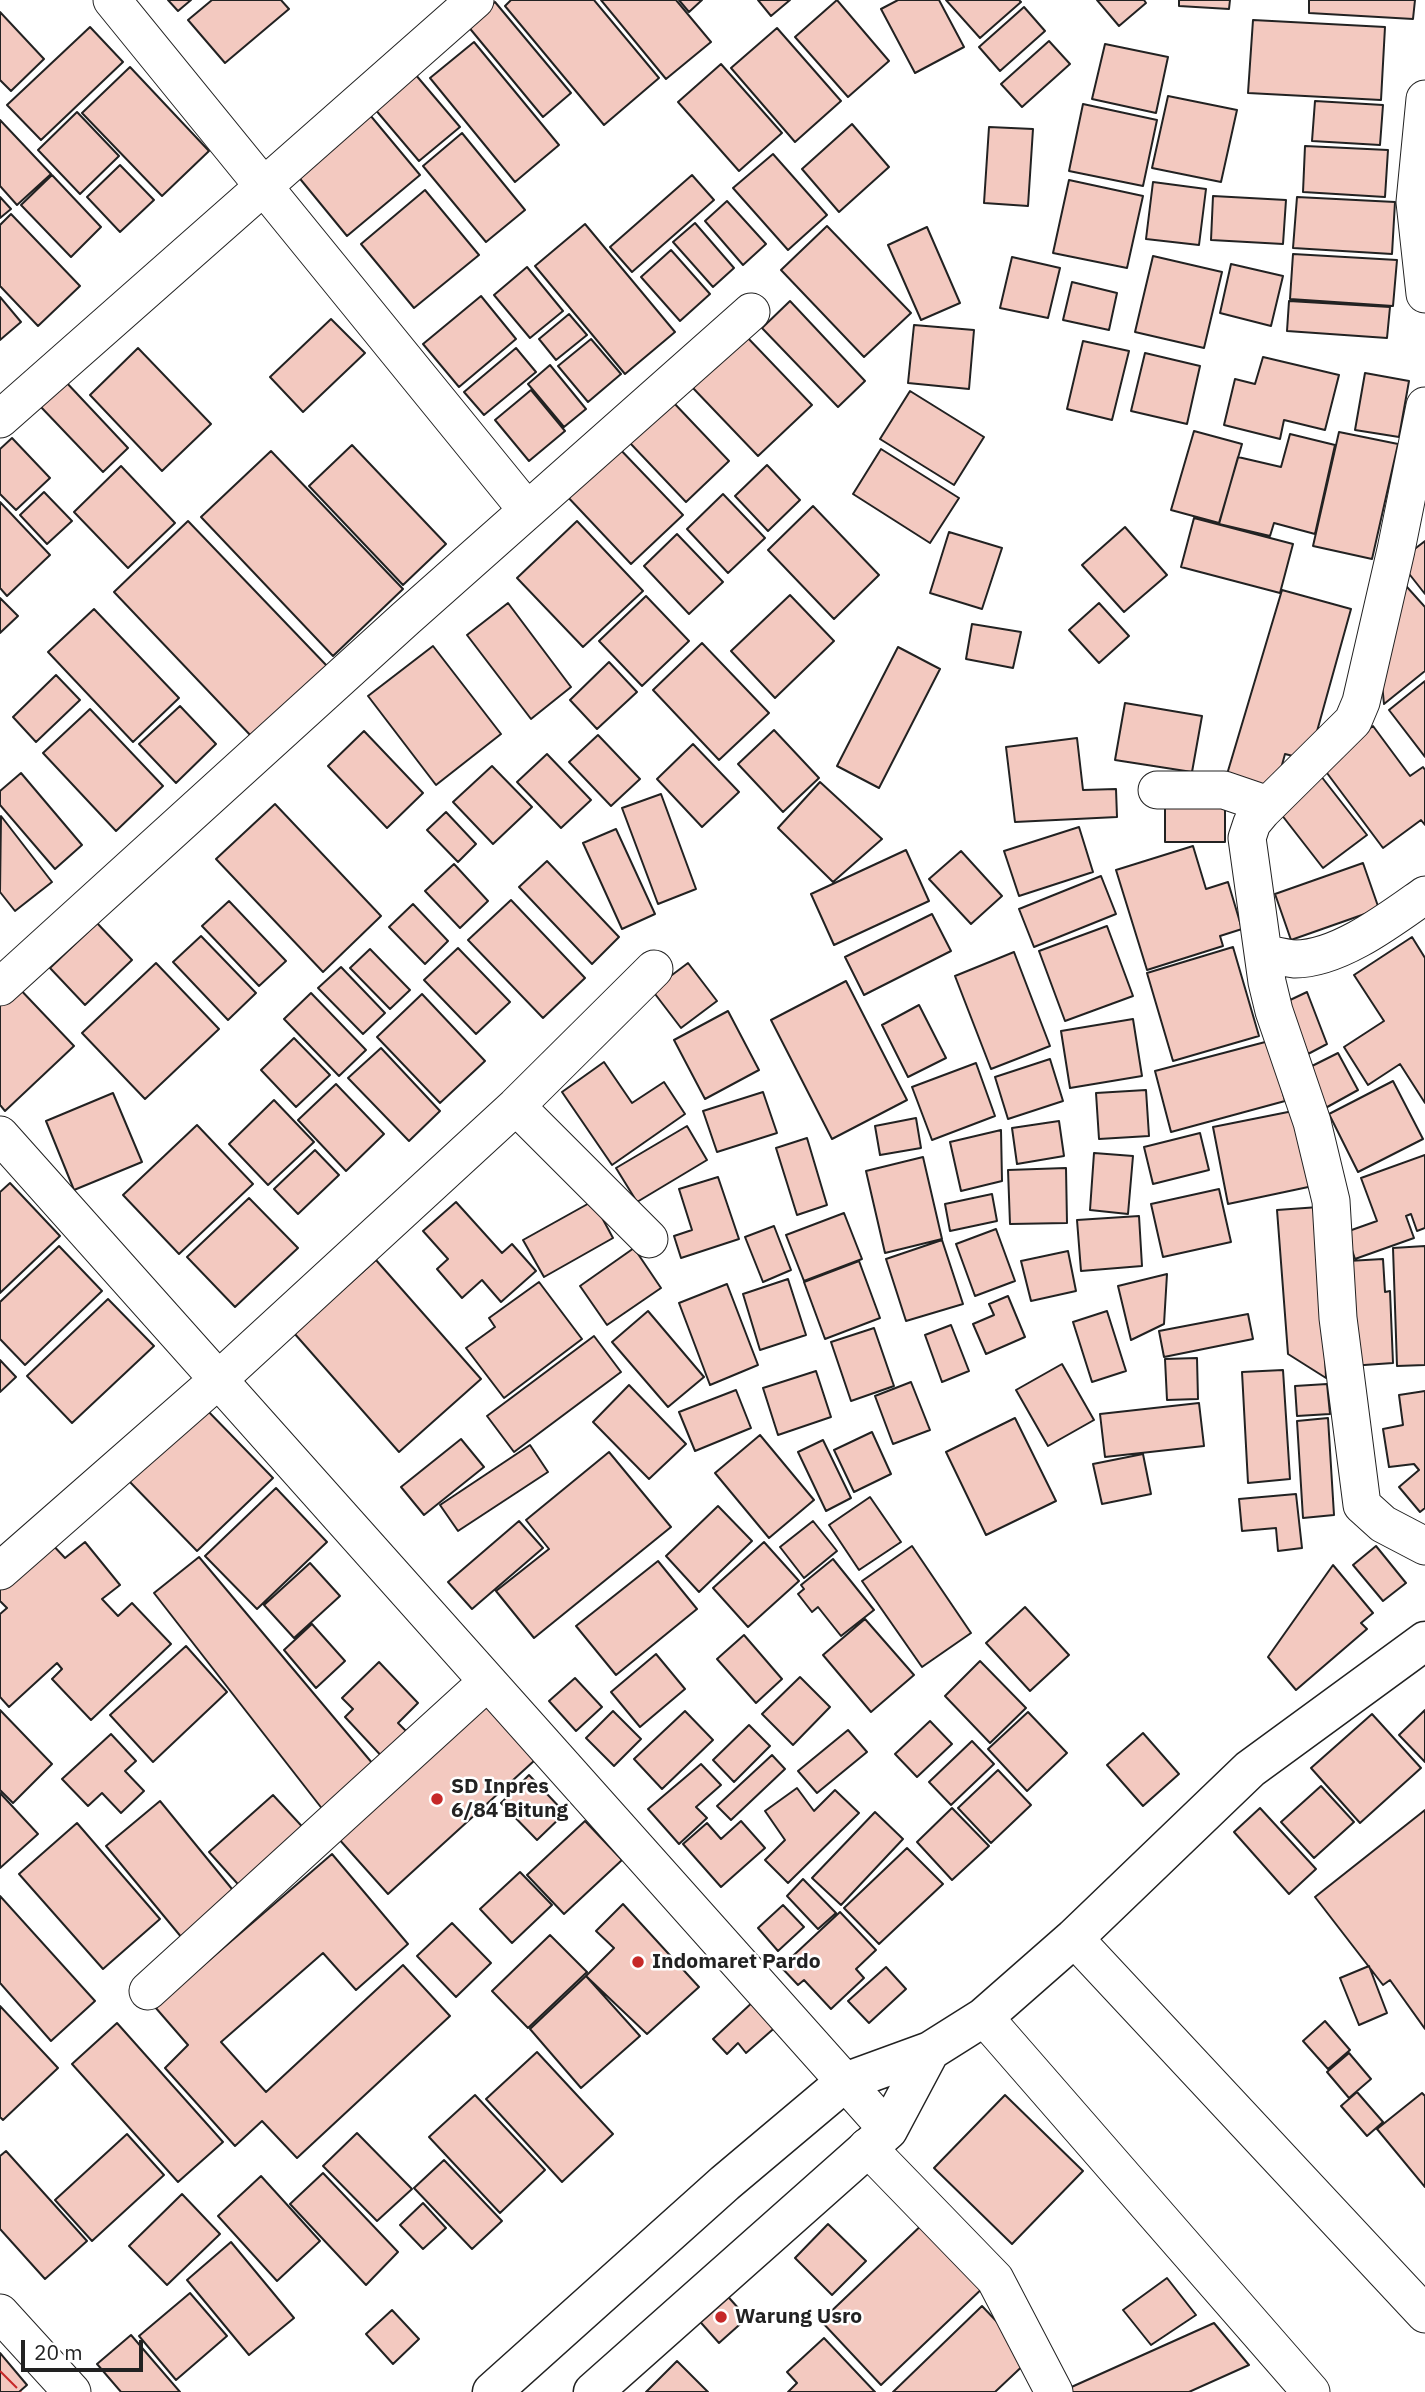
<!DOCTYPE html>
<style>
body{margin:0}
#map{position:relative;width:1425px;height:2392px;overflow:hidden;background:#fff;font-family:"IBM Plex Sans",sans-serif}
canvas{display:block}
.scale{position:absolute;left:21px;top:2340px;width:122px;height:32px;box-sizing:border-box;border:4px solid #222;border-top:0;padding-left:9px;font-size:21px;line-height:24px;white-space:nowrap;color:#222;-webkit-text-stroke:5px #fff;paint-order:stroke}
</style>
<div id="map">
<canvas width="1425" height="2392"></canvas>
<div class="scale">20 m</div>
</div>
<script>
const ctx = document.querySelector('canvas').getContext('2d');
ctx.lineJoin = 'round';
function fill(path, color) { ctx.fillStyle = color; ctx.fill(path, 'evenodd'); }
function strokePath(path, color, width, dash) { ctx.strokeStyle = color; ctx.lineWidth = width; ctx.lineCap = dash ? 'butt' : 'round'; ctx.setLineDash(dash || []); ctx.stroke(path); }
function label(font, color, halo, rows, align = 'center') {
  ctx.font = font + ' "IBM Plex Sans",sans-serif'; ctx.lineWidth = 5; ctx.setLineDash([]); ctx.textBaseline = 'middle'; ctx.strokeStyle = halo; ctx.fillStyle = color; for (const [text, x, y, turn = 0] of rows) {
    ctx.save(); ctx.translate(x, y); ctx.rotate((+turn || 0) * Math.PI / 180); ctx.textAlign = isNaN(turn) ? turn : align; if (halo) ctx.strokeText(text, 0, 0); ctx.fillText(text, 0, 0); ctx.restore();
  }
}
const building = new Path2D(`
 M168 0H191L178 11Z
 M212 0H281L289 9 225 63 188 20Z
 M511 0H594L659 78 604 125 505 6Z
 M601 0H676L711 42 666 79Z
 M679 0H702L689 12Z
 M758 0H790L771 16Z
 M837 0 889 61 848 97 795 37Z
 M898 0H939L964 47 915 73 881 9Z
 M946 0H1019L1021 2 980 38Z
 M1097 0H1144L1146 3 1119 26Z
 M1179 0H1230L1229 9 1179 6Z
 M1309 0H1415L1413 19 1309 13Z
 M495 2 571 93 543 117 467 25Z
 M1024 7 1045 31 1000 71 979 47Z
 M0 12 44 59 11 91 0 80Z
 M1253 20 1385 27 1381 100 1248 93Z
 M90 27 123 62 41 140 7 105Z
 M777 28 841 101 795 142 731 68Z
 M1049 41 1070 64 1022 107 1001 84Z
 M474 42 559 145 515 182 430 78Z
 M1105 44 1168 57 1156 113 1092 99Z
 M721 64 782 133 739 171 678 102Z
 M130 67 209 151 162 196 82 113Z
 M415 74 460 127 419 161 374 108Z
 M1168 96 1237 110 1221 182 1152 168Z
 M1315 101 1383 105 1380 145 1312 141Z
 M1083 104 1157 120 1143 186 1069 171Z
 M365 109 420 175 347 236 292 169Z
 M77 112 119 156 80 194 38 150Z
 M0 120 51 174 17 205 0 186Z
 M852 124 889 167 839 212 802 169Z
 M989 127 1033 129 1028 206 984 203Z
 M462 133 525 210 486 242 423 166Z
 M1305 146 1388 150 1385 197 1303 192Z
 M773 154 827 215 788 250 733 188Z
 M120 165 154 200 120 232 87 197Z
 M52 175 101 227 71 257 21 205Z
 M692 175 714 200 632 272 610 247Z
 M1069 180 1143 196 1127 268 1053 253Z
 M1153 182 1206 189 1199 245 1146 239Z
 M425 190 479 255 414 308 361 244Z
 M1213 196 1286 200 1283 244 1211 240Z
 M0 197 11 209 0 218Z
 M1297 197 1395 202 1392 254 1293 248Z
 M727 201 766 244 743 265 705 221Z
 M11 214 80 286 38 326 0 286V225Z
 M695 223 734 268 713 287 673 242Z
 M585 224 675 332 625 374 535 266Z
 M827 226 911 313 864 357 781 270Z
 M927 227 960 303 921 320 888 245Z
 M671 250 710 294 680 321 641 277Z
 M1293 254 1397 260 1393 306 1290 299Z
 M1153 256 1222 272 1204 348 1135 332Z
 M1012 257 1060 268 1048 318 1000 308Z
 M1231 264 1283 276 1271 326 1220 313Z
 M527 267 563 311 530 338 494 295Z
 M1072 282 1117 293 1109 330 1063 320Z
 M481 296 516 339 459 387 423 344Z
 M0 297 21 322 0 340Z
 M790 301 865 381 838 407 762 328Z
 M1289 301 1390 307 1387 338 1287 331Z
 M569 314 587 335 556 360 539 339Z
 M331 319 365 353 303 412 270 377Z
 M914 325 974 330 969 389 908 383Z
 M746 336 812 405 758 456 692 387Z
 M591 339 621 374 588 402 558 366Z
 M1083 341 1129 351 1112 420 1067 409Z
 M138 348 211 424 162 471 90 395Z
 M516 348 536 372 484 415 464 392Z
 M1145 353 1200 366 1187 424 1131 411Z
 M1263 357 1339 375 1325 430 1284 420 1280 439 1224 425 1235 379 1255 384Z
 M550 365 586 409 564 427 528 384Z
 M1365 373 1409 381 1399 437 1355 430Z
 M65 381 128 448 103 472 40 406Z
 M531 390 565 431 529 461 495 420Z
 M910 391 984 437 954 485 880 439Z
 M673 402 729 461 686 502 630 443Z
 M1194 431 1242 444 1219 523 1171 510Z
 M1339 432 1398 444 1372 559 1313 546Z
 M1290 434 1335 445 1315 534 1274 523 1270 536 1219 524 1238 457 1281 467Z
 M12 438 50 478 16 510 0 494V449Z
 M352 445 446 544 403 585 309 486Z
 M616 445 683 515 631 564 565 494Z
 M881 449 959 498 930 543 853 494Z
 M271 451 403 589 333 656 201 517Z
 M767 465 800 500 768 531 735 496Z
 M121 466 175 523 128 568 74 512Z
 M44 492 72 521 47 544 20 515Z
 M723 494 765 538 728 573 687 529Z
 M0 502 50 555 7 596 0 588Z
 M813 506 879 575 834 619 768 550Z
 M1194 518 1293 544 1280 593 1181 567Z
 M188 521 327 666 252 737 114 592Z
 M577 521 643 591 583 647 517 578Z
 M1125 527 1167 575 1124 612 1082 565Z
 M949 532 1002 548 982 609 930 593Z
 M677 534 723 582 689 614 644 566Z
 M1425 541V594L1399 561Z
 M1398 577 1425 607V671L1384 704 1382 684Z
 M1282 590 1351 609 1309 760 1285 754 1274 794 1225 781Z
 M790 595 834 641 775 698 731 651Z
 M646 596 689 641 642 686 599 641Z
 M0 598 18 616 0 633Z
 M508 603 571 687 531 719 467 635Z
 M1099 603 1129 636 1099 663 1069 630Z
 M94 609 179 698 133 742 48 652Z
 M972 624 1021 632 1013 668 966 659Z
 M702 643 769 713 719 760 653 690Z
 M433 646 501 734 436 785 368 696Z
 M898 647 940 669 879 788 837 766Z
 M609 662 637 692 597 729 570 700Z
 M56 675 80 700 36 742 13 717Z
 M1425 681V757L1389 710Z
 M1125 703 1202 716 1192 772 1115 760Z
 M180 706 216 744 176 783 139 744Z
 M90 709 163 786 116 831 43 753Z
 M1373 726 1410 776 1423 767 1425 770V825L1421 820 1383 848 1321 765Z
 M774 730 819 778 783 812 738 764Z
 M364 731 423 793 387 828 328 766Z
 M598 735 640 779 611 806 569 762Z
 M1077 738 1083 790 1116 789 1117 817 1015 822 1006 747Z
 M693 744 739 792 702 827 657 779Z
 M547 754 591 800 561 828 517 782Z
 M492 766 532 807 493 844 453 802Z
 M1317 771 1367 835 1323 868 1274 805Z
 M21 773 82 845 55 869 0 805V791Z
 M820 782 882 839 833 882 778 828Z
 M661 794 696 889 658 904 622 808Z
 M1165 801H1225V842H1165Z
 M275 804 381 916 323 972 216 859Z
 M446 812 476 844 458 862 427 830Z
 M1 816 52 882 15 911 0 892Z
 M1079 827 1093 872 1019 896 1004 851Z
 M616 829 655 914 622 929 583 843Z
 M1193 846 1206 889 1228 882 1242 929 1220 936 1223 946 1147 970 1116 870Z
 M906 850 929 901 834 945 811 894Z
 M961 851 1002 896 971 924 929 879Z
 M547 861 619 937 592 964 519 887Z
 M1363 863 1379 909 1291 940 1275 894Z
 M454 864 488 901 460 928 425 891Z
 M1101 876 1116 914 1034 947 1019 909Z
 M511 900 585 978 543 1018 468 940Z
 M229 901 286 961 259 986 202 926Z
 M413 904 448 941 425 964 389 927Z
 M932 914 951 951 864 995 845 957Z
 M97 923 132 960 85 1005 50 968Z
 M1107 926 1133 996 1065 1021 1039 951Z
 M201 936 256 993 228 1020 173 962Z
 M1412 937 1425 958V1103L1400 1064 1368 1085 1344 1047 1384 1021 1354 975Z
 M1233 947 1259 1036 1173 1061 1147 973Z
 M458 948 510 1002 476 1034 424 980Z
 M370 949 410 990 390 1009 350 968Z
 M1014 952 1050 1046 991 1069 955 976Z
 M156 963 219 1029 145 1099 82 1033Z
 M688 963 717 1001 681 1028 652 990Z
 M341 967 385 1013 363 1034 318 988Z
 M846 981 907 1100 832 1139 771 1020Z
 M16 985 74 1046 5 1111 0 1105V1000Z
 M1307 992 1327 1044 1308 1054 1288 1001Z
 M311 993 366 1050 339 1076 284 1019Z
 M422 994 485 1061 440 1103 377 1037Z
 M919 1005 946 1058 908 1077 882 1025Z
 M728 1011 759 1070 705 1099 674 1040Z
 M1133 1019 1142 1076 1070 1088 1061 1031Z
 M294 1038 330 1075 296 1107 261 1070Z
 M1269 1041 1285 1101 1171 1132 1155 1071Z
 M381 1048 440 1111 409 1141 348 1078Z
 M1338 1053 1358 1090 1320 1111 1302 1071Z
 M1050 1059 1063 1101 1008 1119 995 1077Z
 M604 1062 632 1103 664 1082 685 1114 612 1165 562 1092Z
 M976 1063 995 1116 932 1140 912 1087Z
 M1393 1081 1423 1139 1358 1172 1329 1114Z
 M336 1084 384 1134 346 1171 298 1120Z
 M1146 1090 1149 1136 1099 1139 1096 1093Z
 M763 1092 777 1133 717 1152 703 1111Z
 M113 1093 142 1162 74 1190 46 1121Z
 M274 1100 314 1142 268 1185 229 1144Z
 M1298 1110 1313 1186 1228 1204 1213 1127Z
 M916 1118 921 1148 880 1155 875 1126Z
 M1059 1121 1064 1156 1017 1164 1012 1128Z
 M197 1125 253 1184 179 1254 123 1195Z
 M687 1126 707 1160 637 1202 616 1168Z
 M1001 1130 1002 1181 961 1191 950 1142Z
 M1200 1133 1209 1170 1153 1184 1144 1147Z
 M807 1138 827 1205 797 1215 776 1148Z
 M315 1150 339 1175 298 1214 274 1189Z
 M1094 1153 1133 1156 1128 1214 1090 1210Z
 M1425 1155V1228L1417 1231 1411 1214 1406 1216 1414 1238 1355 1259 1346 1232 1377 1221 1361 1178Z
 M923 1157 942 1239 885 1253 866 1171Z
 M1066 1168 1067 1223 1010 1224 1008 1170Z
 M718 1177 739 1239 681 1258 674 1236 692 1230 679 1189Z
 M10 1183 60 1236 0 1293V1192Z
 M1219 1189 1231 1242 1163 1257 1151 1204Z
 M992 1194 997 1221 950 1231 945 1204Z
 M249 1198 298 1248 235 1307 187 1257Z
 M593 1201 613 1238 544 1277 523 1240Z
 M456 1202 502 1253 512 1244 536 1271 501 1302 482 1280 462 1298 437 1269 448 1259 423 1231Z
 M1319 1207 1326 1378 1288 1354 1277 1210Z
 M844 1213 862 1259 804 1281 786 1235Z
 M1139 1216 1142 1266 1081 1271 1077 1220Z
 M774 1226 791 1270 763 1282 745 1237Z
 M996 1229 1015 1281 975 1296 956 1244Z
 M942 1240 963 1304 906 1321 886 1259Z
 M59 1246 102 1291 25 1365 0 1339V1302Z
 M1425 1246V1365L1397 1366 1393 1248Z
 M634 1248 661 1288 607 1325 580 1286Z
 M1068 1251 1076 1291 1031 1301 1021 1261Z
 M1383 1259 1385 1292 1390 1291 1393 1363 1350 1366 1348 1261Z
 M376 1260 481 1379 399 1452 294 1333Z
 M859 1261 880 1318 825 1339 804 1282Z
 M1167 1274 1164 1324 1131 1340 1118 1286Z
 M788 1279 806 1335 760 1350 743 1294Z
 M539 1282 582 1339 504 1398 466 1348 495 1327 489 1318Z
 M727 1284 758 1365 710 1385 679 1303Z
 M1008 1296 1025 1337 986 1354 973 1324 994 1315 989 1304Z
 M108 1299 154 1346 72 1423 27 1376Z
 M648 1311 704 1377 668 1407 612 1342Z
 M1107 1311 1126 1371 1092 1382 1073 1322Z
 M1248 1314 1253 1339 1164 1357 1159 1331Z
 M951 1325 969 1371 942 1382 925 1335Z
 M874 1328 894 1386 851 1401 831 1342Z
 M594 1336 621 1372 514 1452 487 1416Z
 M1197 1358 1198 1399 1167 1400 1165 1359Z
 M0 1360 16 1377 0 1392Z
 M1062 1364 1094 1420 1048 1446 1016 1390Z
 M1283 1370 1290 1479 1248 1483 1242 1372Z
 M816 1371 831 1417 778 1435 763 1388Z
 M911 1382 930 1430 893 1444 875 1396Z
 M1327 1384 1330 1414 1297 1416 1295 1386Z
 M629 1385 686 1444 649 1479 593 1422Z
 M736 1390 751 1428 695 1451 679 1412Z
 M1425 1391V1508L1420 1512 1399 1487 1419 1470 1414 1464 1389 1467 1383 1429 1403 1425 1399 1395Z
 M1199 1403 1204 1446 1105 1457 1100 1414Z
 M204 1407 273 1478 197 1551 128 1480Z
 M1015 1418 1056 1501 986 1535 946 1452Z
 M1328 1418 1334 1515 1303 1518 1297 1421Z
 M872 1432 891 1474 854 1492 834 1450Z
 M760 1435 814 1500 769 1538 715 1473Z
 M461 1439 484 1467 424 1515 401 1487Z
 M823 1440 851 1498 826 1511 798 1452Z
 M530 1445 548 1472 458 1531 440 1505Z
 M609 1452 671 1527 534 1638 496 1591 549 1549 526 1520Z
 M1143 1454 1151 1494 1102 1504 1093 1464Z
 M276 1488 327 1542 257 1609 205 1556Z
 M1296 1494 1302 1548 1278 1551 1276 1528 1242 1531 1239 1499Z
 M870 1497 901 1542 859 1570 829 1525Z
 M718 1506 752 1541 699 1592 666 1556Z
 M519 1521 543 1548 472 1609 448 1582Z
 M813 1521 837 1551 804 1578 780 1547Z
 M49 1541 65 1558 85 1542 120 1585 102 1599 118 1616 132 1603 171 1644 91 1720 52 1679 62 1669 57 1663 9 1707 0 1697V1614L7 1608 0 1601V1586Z
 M764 1542 799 1581 748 1627 713 1588Z
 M912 1546 971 1633 922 1667 862 1581Z
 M1376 1546 1406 1583 1383 1601 1353 1565Z
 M199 1557 378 1770 327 1815 154 1593Z
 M833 1559 874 1610 841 1636 818 1607 812 1612 798 1594 804 1589 801 1585Z
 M658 1561 697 1609 616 1675 576 1626Z
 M310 1563 340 1596 294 1638 264 1605Z
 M1333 1565 1373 1613 1361 1623 1367 1629 1296 1690 1268 1657Z
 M1025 1607 1069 1655 1030 1691 986 1643Z
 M865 1619 914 1675 871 1712 823 1655Z
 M312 1624 345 1661 316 1688 284 1650Z
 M744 1635 782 1679 756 1703 717 1659Z
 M186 1646 227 1692 153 1762 110 1715Z
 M656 1654 685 1689 640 1727 611 1692Z
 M980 1661 1026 1708 990 1743 945 1696Z
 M379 1662 418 1703 398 1723 413 1738 387 1762 345 1717 353 1709 342 1698Z
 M800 1677 830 1707 793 1745 762 1714Z
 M575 1678 602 1707 576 1731 549 1701Z
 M485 1704 535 1760 388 1894 338 1838Z
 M0 1710 52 1764 13 1803 0 1790Z
 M1425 1710V1762L1399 1735Z
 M613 1711 641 1739 614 1766 586 1738Z
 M685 1711 713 1740 662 1789 634 1759Z
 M1028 1712 1067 1753 1027 1791 988 1749Z
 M1372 1714 1421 1768 1360 1823 1311 1768Z
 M930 1721 952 1744 917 1777 895 1754Z
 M749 1725 770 1746 734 1782 713 1760Z
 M848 1730 867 1752 817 1793 798 1771Z
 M1143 1733 1179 1774 1143 1806 1107 1765Z
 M111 1734 136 1761 125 1771 144 1791 121 1813 102 1793 88 1806 62 1779Z
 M972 1741 994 1764 951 1805 929 1782Z
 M772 1755 785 1769 731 1820 717 1806Z
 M701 1764 721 1785 696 1807 707 1818 679 1844 648 1809Z
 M998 1770 1031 1805 991 1843 958 1808Z
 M529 1775 565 1813 537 1840 501 1803Z
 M1321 1786 1354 1822 1314 1858 1281 1822Z
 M797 1788 814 1811 835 1790 859 1813 788 1883 765 1860 785 1840 765 1811Z
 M0 1793 38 1834 0 1868Z
 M273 1795 309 1834 245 1892 209 1852Z
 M160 1801 241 1900 187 1944 106 1846Z
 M952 1808 989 1846 952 1880 917 1842Z
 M1260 1808 1316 1869 1289 1894 1234 1832Z
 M1425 1810V2029L1390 1980 1383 1985 1315 1897Z
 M875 1812 903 1839 841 1905 812 1878Z
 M585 1821 622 1860 564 1914 527 1875Z
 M741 1821 765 1848 721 1887 683 1844 707 1823 721 1839Z
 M77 1823 160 1919 103 1969 19 1874Z
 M907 1848 943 1884 879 1944 844 1908Z
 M332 1854 408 1944 356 1990 323 1953 221 2042 266 2092 403 1965 450 2016 297 2158 262 2121 235 2146 165 2068 188 2045 155 2007Z
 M520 1872 552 1905 512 1943 480 1909Z
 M803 1879 836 1913 818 1929 787 1896Z
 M0 1896 95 2001 51 2041 0 1983Z
 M623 1904 699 1987 647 2034 586 1976 614 1948 596 1931Z
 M783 1905 804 1927 778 1951 758 1928Z
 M840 1912 876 1950 856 1969 864 1978 831 2009 804 1980 798 1985 781 1967Z
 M452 1923 491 1963 456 1997 417 1956Z
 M550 1935 587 1972 528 2028 492 1991Z
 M1369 1966 1387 2013 1359 2025 1340 1978Z
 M886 1967 906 1989 869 2023 848 2001Z
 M586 1976 640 2036 581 2088 530 2029Z
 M756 1999 779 2024 746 2053 738 2043 727 2054 713 2039Z
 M0 2006 58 2068 3 2120 0 2117Z
 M1325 2021 1350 2050 1328 2069 1303 2041Z
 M117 2023 223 2142 178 2182 72 2064Z
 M537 2052 613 2134 562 2182 486 2099Z
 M1349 2053 1371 2079 1349 2098 1327 2072Z
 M1357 2092 1383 2122 1367 2136 1341 2106Z
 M1422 2093 1425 2096V2187L1377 2129Z
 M475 2095 545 2170 500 2213 429 2137Z
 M1005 2095 1083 2171 1012 2244 934 2168Z
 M357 2133 412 2189 377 2221 323 2166Z
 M127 2134 164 2175 92 2241 55 2200Z
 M6 2151 87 2241 45 2279 0 2229V2156Z
 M444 2160 502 2221 472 2249 414 2188Z
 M323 2173 398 2252 366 2285 290 2204Z
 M261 2176 320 2241 277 2281 218 2216Z
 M182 2194 220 2234 167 2285 129 2246Z
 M423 2203 446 2228 423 2249 400 2225Z
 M928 2219 988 2283 881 2385 821 2321Z
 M828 2224 866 2261 832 2295 795 2258Z
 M231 2242 294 2318 249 2355 187 2280Z
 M1167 2278 1196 2315 1151 2345 1123 2310Z
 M723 2291 747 2318 719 2343 695 2316Z
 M190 2293 227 2336 176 2380 139 2336Z
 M982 2306 1031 2358 995 2392H893Z
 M392 2310 419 2339 393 2364 366 2334Z
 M1214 2323 1249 2365 1189 2392H1070L1067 2389Z
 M131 2335 180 2392H121L97 2364Z
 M824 2338 875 2392H788L797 2383 787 2372Z
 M0 2353 27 2385 19 2392H0Z
 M677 2361 708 2392H646Z`);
fill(building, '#f3c9c0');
strokePath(building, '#222', 2);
const street = new Path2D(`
 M112 0 527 510
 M1425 99 1415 202 1425 294
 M1425 406 1396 550 1361 702 1353 721 1262 811 1252 823 1247 838 1267 982 1274 1011 1312 1122 1331 1201 1338 1318 1362 1505 1383 1524 1425 1546
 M0 419 475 0
 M1157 790H1224L1268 805
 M1263 953C1273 955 1285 958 1295 959 1339 959 1391 919 1425 895
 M0 987 405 619 751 312
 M516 1106 649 1239
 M0 1135 888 2130
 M0 1571 218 1380 516 1106 654 969
 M1074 1938 1425 2314
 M148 1991 487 1682
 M984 2017 1311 2392
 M867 2147 995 2279 1054 2392
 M0 2313 72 2392`);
const secondary = new Path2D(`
 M492 2392 725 2183 845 2082 930 2051 984 2017 1074 1938 1250 1769 1425 1641
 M593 2392 888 2130 930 2051`);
strokePath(street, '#222', 39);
strokePath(secondary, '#222', 41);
strokePath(street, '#fff', 37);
strokePath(secondary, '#fff', 38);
strokePath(new Path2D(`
 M0 2371 21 2392`), '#c62828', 2, [24, 5, 3.5, 5]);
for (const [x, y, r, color] of [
 [437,1799,7,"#c62828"],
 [638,1962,7,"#c62828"],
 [721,2317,7,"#c62828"]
]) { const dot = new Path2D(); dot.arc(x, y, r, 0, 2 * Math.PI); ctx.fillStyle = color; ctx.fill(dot); strokePath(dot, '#fff', 2.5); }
label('bold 21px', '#222', '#fff', [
 ["SD Inpres",451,1787],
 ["6/84 Bitung",451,1811],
 ["Indomaret Pardo",652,1962],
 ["Warung Usro",735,2317]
], 'left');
</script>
